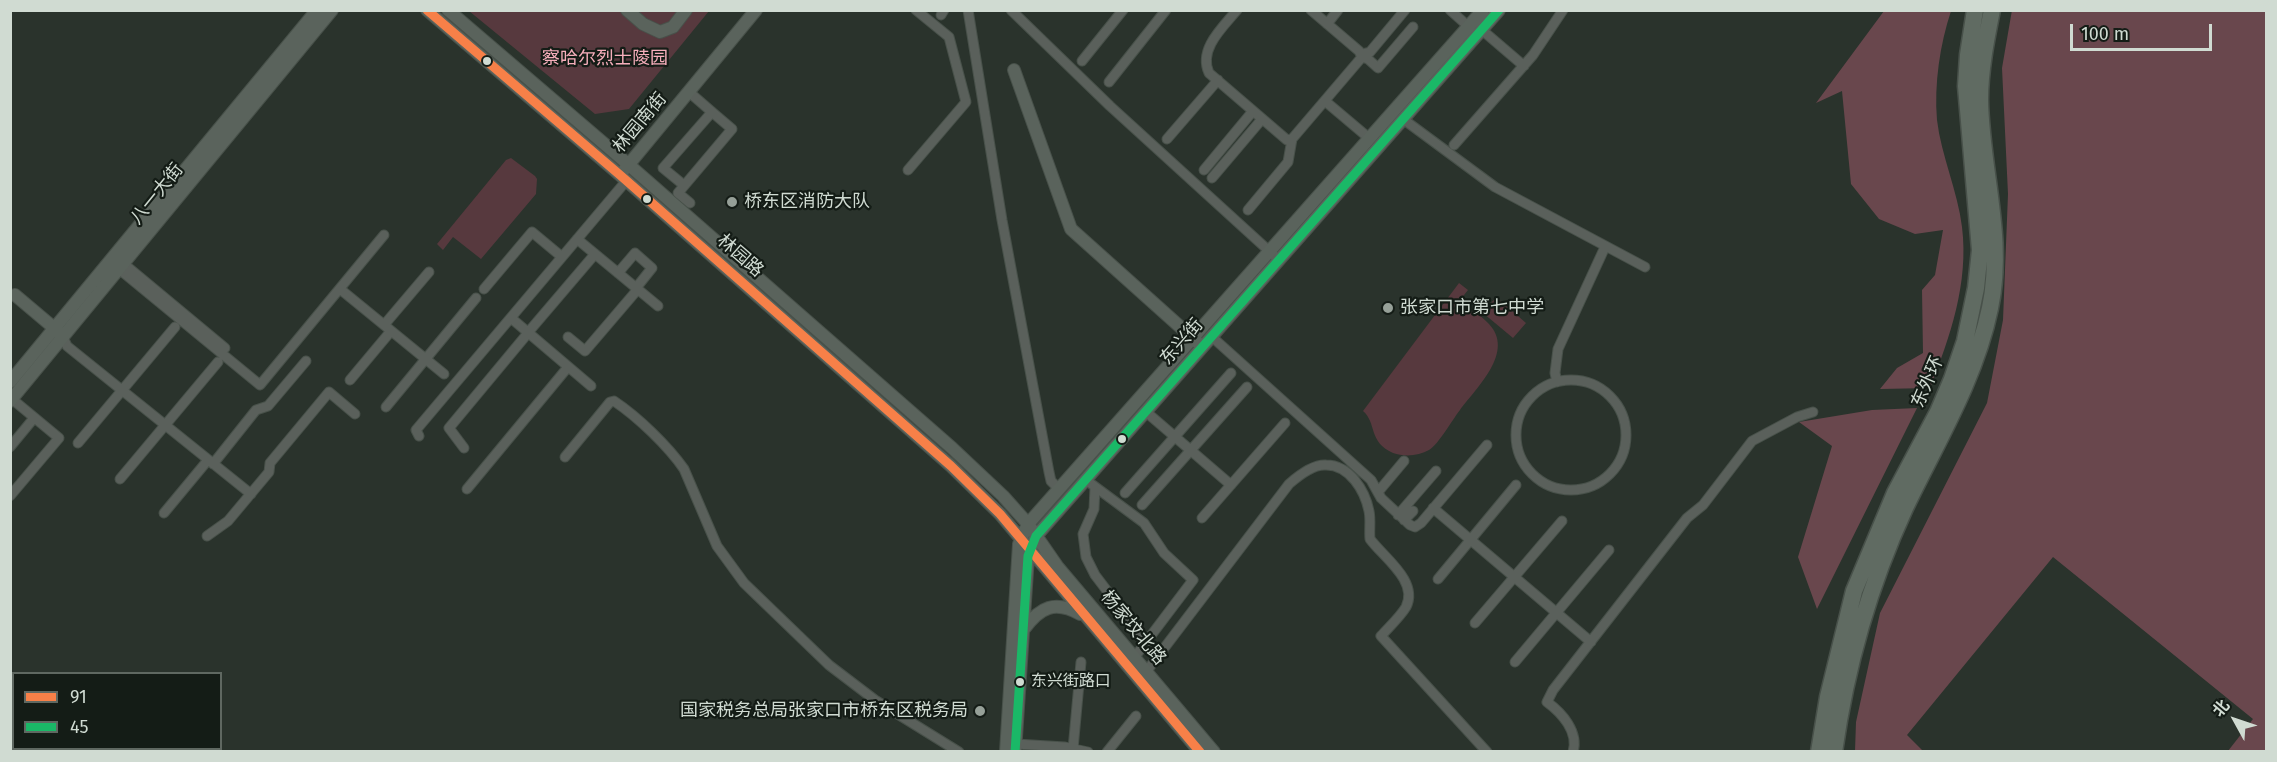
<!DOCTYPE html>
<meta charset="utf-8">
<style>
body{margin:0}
#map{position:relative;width:2277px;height:762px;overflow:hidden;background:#2a332c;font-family:"Fira Sans","Noto Sans SC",sans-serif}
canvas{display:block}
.frame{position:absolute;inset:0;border:12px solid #d0dbd2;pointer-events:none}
.legend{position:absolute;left:12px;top:672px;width:210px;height:78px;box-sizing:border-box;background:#141c16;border:2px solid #5f6861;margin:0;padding:8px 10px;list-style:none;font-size:18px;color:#d0dbd2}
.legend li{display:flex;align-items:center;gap:12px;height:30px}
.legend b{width:30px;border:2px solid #5f6861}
.north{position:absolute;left:2205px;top:690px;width:60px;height:60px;-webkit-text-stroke:4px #141c16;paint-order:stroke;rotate:310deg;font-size:16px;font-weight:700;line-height:24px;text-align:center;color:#d0dbd2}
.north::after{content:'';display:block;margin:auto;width:21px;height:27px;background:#d0dbd2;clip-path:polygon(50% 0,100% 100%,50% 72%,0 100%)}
.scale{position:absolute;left:2070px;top:24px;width:142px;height:27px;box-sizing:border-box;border:3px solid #d0dbd2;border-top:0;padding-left:8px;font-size:18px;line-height:21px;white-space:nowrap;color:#d0dbd2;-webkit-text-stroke:4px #141c16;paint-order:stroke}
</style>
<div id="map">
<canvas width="2277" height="762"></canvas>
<div class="frame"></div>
<ul class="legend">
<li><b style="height:8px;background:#f78048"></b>91</li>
<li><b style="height:8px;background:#1ab867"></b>45</li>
</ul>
<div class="north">北</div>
<div class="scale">100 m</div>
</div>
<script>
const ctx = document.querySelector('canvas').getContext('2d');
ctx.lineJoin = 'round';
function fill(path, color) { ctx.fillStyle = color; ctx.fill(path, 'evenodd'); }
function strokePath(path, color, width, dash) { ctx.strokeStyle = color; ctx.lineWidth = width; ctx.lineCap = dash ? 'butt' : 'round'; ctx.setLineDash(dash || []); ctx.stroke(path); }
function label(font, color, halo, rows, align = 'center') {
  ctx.font = font + ' "Fira Sans","Noto Sans SC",sans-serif'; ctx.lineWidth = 4.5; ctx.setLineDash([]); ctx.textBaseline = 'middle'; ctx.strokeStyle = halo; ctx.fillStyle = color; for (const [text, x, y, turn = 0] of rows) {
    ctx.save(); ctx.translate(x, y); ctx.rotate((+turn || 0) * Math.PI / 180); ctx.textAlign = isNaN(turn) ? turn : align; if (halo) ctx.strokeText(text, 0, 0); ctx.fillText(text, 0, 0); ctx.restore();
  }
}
fill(new Path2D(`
 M469 11H709L629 109 595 114Z
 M511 158 535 176 537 179 536 194 481 259 453 237 443 250 437 244 506 160Z
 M1459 283 1468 290 1453 309C1469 309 1478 312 1489 324 1515 352 1477 387 1460 410 1452 420 1439 444 1429 450 1419 456 1404 457 1393 453 1368 442 1377 423 1363 411Z
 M1496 297 1526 323 1513 338 1483 313Z`), '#57393e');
fill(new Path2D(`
 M2012 10 2266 11V751H2228L2253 719 2053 557 1907 735 1923 751H1855L1856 722 1880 613 1987 403 2003 320 2008 194 2002 68Z
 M1884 11H1951C1940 44 1934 84 1937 120 1941 155 1958 192 1962 227 1969 283 1950 337 1930 388L1880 389 1897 368 1923 353 1922 290 1935 275 1943 230 1915 234 1879 219 1851 184 1842 91 1816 103Z
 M1917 408 1817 609 1798 557 1832 446 1799 422 1872 410Z`), '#69474d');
const street = new Path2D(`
 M968 10 1002 220 1049 472 1051 481 1059 489
 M1011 10 1110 106 1279 260
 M1237 10C1223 27 1198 49 1209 73L1287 140 1292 139 1362 57 1359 51 1311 10
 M1450 10 1469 27
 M941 15 944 10
 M1327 24 1338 10
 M1482 30 1524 66
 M1362 54 1370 52 1405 10
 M1362 57 1368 59 1378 68 1413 27
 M1082 61 1123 10
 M1109 82 1166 10
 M1325 101 1370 139
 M1403 119 1495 187 1645 267
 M1167 139 1218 80
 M1454 145 1533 55 1563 10
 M908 170 966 102 949 37 916 10
 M1204 170 1253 111
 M1212 178 1262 119
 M680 182 663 168 712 112 689 92
 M690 203 678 193 732 129 712 112
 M1248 210 1288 162 1292 139
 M577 239 658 306
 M124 264 225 348
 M119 269 260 385 384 235
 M618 273 635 253 652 268 636 288
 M340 289 444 374
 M484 289 532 232 562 257
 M511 318 591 386
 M384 325 429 272
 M531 329 595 254
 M1211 336 1371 480 1381 498 1410 525 1415 527 1421 523 1487 445
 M63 337 67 346 251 494
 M568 337 585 351 638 289
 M1516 435a55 55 0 1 1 110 0a55 55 0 1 1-110 0Z
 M350 380 391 331
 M1557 382 1555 373 1558 349 1605 247
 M386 407 476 298
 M1145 411 1231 485
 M419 436 416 430 627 180
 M78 443 175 327
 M10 447 34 418
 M464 448 449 428 528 333
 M565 457 610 402 614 401C638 417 668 446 684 469L717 546 744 583 829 665 875 700 959 752
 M213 464 256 410 268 406 306 361
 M120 479 218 362
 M1086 480 1144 523 1164 553 1193 580 1134 658
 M1095 487 1094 509 1083 534 1086 557 1095 575 1146 642
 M467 489 568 367
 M1378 492 1404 461
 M1125 493 1231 373
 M10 496 59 438 12 399
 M1142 505 1247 387
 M1433 508 1591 642
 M164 513 208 460
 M1398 515 1436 471
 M1202 518 1285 423
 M1404 520 1413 511
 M207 536 228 521 269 472 270 463 329 392 355 414
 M1438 579 1516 485
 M1475 623 1562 521
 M1515 662 1609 550
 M1146 672 1289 484C1298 476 1313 464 1326 465 1350 465 1365 491 1369 511 1371 520 1369 530 1370 539 1383 557 1419 581 1406 607 1400 617 1389 627 1381 636L1487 752
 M1016 744 1065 747 1088 752
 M1073 749 1081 662
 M1107 752 1136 716
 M1573 752C1579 732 1562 713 1547 702L1553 690 1687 518 1703 505 1752 441 1797 417 1813 412`);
const secondary = new Path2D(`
 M427 10 620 175 951 466 1000 514 1200 752
 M448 10 629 165 952 448 1003 496 1028 524 1057 566 1214 752
 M627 10 643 24 660 32 673 27 686 10
 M1014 70 1071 229 1197 342
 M625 169 756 10
 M15 295 60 333
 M10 382 317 10
 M10 401 332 10
 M1024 629C1040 607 1055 600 1080 614
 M1006 752 1019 544 1028 524 1483 10
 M1015 752 1028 556 1036 536 1499 10`);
const highway = new Path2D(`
 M1819 752 1828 697 1854 591 1895 493 1938 412 1952 379 1965 341 1976 288 1980 250 1966 86 1968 55 1975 10
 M1834 752C1846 667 1869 586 1905 508 1936 443 1975 380 1990 308 2005 238 1981 170 1980 100 1980 70 1986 40 1992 10`);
strokePath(street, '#48514a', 11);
strokePath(secondary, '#48514a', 14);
strokePath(highway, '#48514a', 19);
strokePath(street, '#5a605b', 9);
strokePath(secondary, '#5a635c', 12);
strokePath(highway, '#606b62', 16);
strokePath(new Path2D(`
 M427 10 620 175 951 466 1000 514 1200 752`), '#f78048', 9);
strokePath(new Path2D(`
 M1015 752 1028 556 1036 536 1499 10`), '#1ab867', 9);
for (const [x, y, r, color] of [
 [487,61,5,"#d0dbd2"],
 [647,199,5,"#d0dbd2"],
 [732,202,6,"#96a098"],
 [1388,308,6,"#96a098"],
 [1122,439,5,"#d0dbd2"],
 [1020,682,5,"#d0dbd2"],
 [980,711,6,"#96a098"]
]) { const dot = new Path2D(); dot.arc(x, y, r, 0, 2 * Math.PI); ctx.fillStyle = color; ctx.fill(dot); strokePath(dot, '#141c16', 2); }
label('16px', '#d0dbd2', '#141c16', [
 ["东兴街路口",1031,682]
], 'left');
label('18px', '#f6aebb', '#141c16', [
 ["察哈尔烈士陵园",605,59]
]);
label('18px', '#d0dbd2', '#141c16', [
 ["林园南街",640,123,-50],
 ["八一大街",157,194,-51],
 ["林园路",740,256,41],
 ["东兴街",1182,342,-49],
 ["东外环",1928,382,-67],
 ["杨家坟北路",1133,628,50]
]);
label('18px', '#d0dbd2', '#141c16', [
 ["桥东区消防大队",744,202],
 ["张家口市第七中学",1400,308],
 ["国家税务总局张家口市桥东区税务局",968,711,"right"]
], 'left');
</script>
